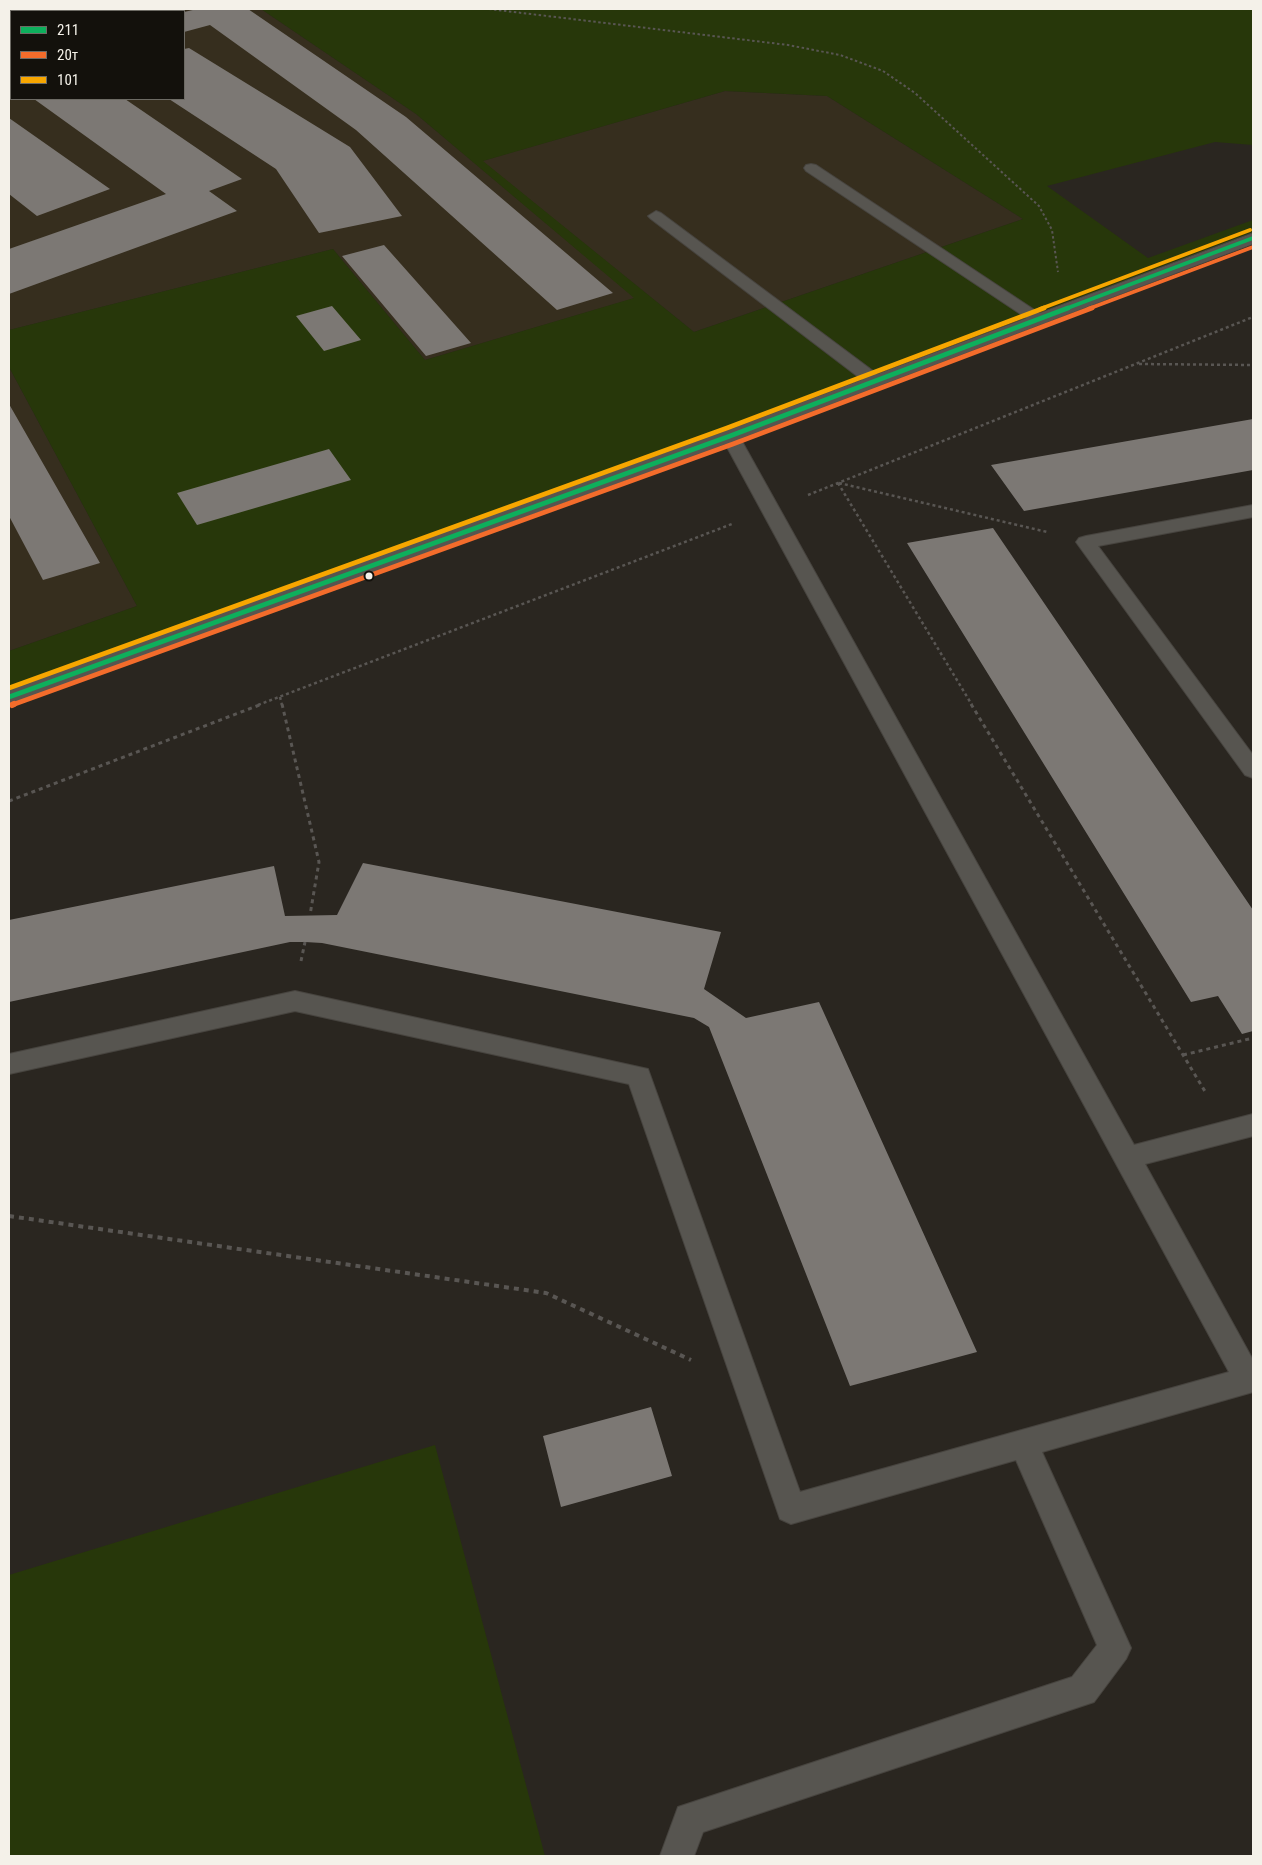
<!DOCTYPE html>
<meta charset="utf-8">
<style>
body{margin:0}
#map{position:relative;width:1262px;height:1865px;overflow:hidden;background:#2a2620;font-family:"Roboto Condensed",sans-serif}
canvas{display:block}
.frame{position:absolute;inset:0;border:10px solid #f4f1e9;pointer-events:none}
.legend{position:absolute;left:10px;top:10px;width:175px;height:90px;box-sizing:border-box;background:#13110c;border:1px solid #6d6b64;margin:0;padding:6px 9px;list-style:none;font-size:15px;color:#f4f1e9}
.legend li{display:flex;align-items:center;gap:10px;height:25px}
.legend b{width:25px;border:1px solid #6d6b64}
</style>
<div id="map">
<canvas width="1262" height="1865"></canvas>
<div class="frame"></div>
<ul class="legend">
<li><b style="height:6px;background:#0daf5c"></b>211</li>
<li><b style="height:6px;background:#f36c2b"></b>20т</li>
<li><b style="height:6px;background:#f7a600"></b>101</li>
</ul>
</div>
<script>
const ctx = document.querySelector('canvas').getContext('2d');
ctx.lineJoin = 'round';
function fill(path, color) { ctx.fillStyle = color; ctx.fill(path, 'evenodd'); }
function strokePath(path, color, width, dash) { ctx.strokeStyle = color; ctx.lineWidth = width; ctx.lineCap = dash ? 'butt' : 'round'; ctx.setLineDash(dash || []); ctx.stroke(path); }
fill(new Path2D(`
 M91 9H261L416 114 635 298 425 360 333 249 9 330V32H11V99H184V11H82Z
 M725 91 827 96 1023 219 694 332 482 161Z
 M9 367 137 606 9 651Z`), '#362e1e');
fill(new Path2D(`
 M261 9H1253V145L1215 142 1047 186 1148 258 1253 220V238L730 436 9 697V651L137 606 9 367V330L333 249 425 360 634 298 416 114ZM725 91 827 96 1023 219 694 332 483 161Z
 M435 1445 545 1856H9V1575Z`), '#27370a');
fill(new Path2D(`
 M197 9H248L406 117 613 293 557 310 356 130 210 25 184 32V12Z
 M9 42H11V82L9 81Z
 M189 48 350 147 402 216 319 233 276 169 169 99H184V49Z
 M34 99H125L242 179 209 191 237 211 9 294V249L166 194Z
 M9 118 110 189 37 216 9 194Z
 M384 245 471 343 426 356 342 256Z
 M332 306 361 340 324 351 296 316Z
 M9 404 100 563 43 580 9 516Z
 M1253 419V470L1024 511 991 465Z
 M329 449 351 480 197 525 177 493Z
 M993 528 1253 910V1031L1242 1034 1218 996 1191 1002 907 543Z
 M363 863 721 932 704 989 746 1018 819 1002 977 1352 850 1386 709 1027 694 1018 322 943 305 942H290L9 1002V920L274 866 285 916 337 915Z
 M651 1407 672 1476 561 1507 543 1436Z`), '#7c7874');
const lane = new Path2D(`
 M811 164 816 165 1048 319 1046 323H1034L806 171 804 168 806 165Z
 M656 211 661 213 881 377 884 381 881 385H869L651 219 648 216Z
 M730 431 736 432 739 436 1134 1145 1253 1114V1136L1145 1164 1253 1360V1392L1042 1452 1131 1648 1126 1659 1094 1702 703 1832 694 1856H660L678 1807 1072 1677 1097 1645 1016 1460 791 1524 780 1519 629 1084 295 1011 9 1074V1054L295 991 648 1069 800 1492 1229 1372 721 436 724 432Z
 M1253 505V517L1098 546 1253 755V778L1245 775 1076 542 1079 538 1086 536Z`);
const street = new Path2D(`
 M1253 233V244L737 440 9 705V688L723 432Z`);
strokePath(lane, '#47443f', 2);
strokePath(street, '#47443f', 1);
strokePath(new Path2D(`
 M489 9 788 45 840 55 883 71 915 93 1039 206 1052 230 1058 272`), '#595653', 2, [2.5, 2.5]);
strokePath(new Path2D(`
 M1139 364 1253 365
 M838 483 972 705
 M839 483 1047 532
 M808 495 1253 317
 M280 697 282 705
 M258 705 732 524`), '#595653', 2.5, [3, 3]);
strokePath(new Path2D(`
 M282 704 319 862 310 915
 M971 704 1206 1093
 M9 801 262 704
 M301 961 305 942
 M1183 1055 1253 1038`), '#595653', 3, [4, 4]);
strokePath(new Path2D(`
 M9 1216 546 1293 691 1360`), '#595653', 4, [5, 5]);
fill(lane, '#575550');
fill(street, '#575550');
strokePath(new Path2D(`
 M1065 309 1253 238`), '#0daf5c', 4);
strokePath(new Path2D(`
 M9 697 730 436 1068 308`), '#0daf5c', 5);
strokePath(new Path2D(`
 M1088 309 1253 247`), '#f36c2b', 4);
strokePath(new Path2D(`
 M12 705 733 444 1092 308`), '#f36c2b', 5);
strokePath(new Path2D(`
 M12 705 14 704`), '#f36c2b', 6);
strokePath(new Path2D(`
 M1040 309 1250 230`), '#f7a600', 4);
strokePath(new Path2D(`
 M9 688 727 428 1044 308`), '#f7a600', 5);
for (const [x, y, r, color] of [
 [369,576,4.5,"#f4f1e9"]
]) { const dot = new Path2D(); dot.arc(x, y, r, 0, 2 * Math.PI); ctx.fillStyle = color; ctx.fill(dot); strokePath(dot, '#13110c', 2); }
</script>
